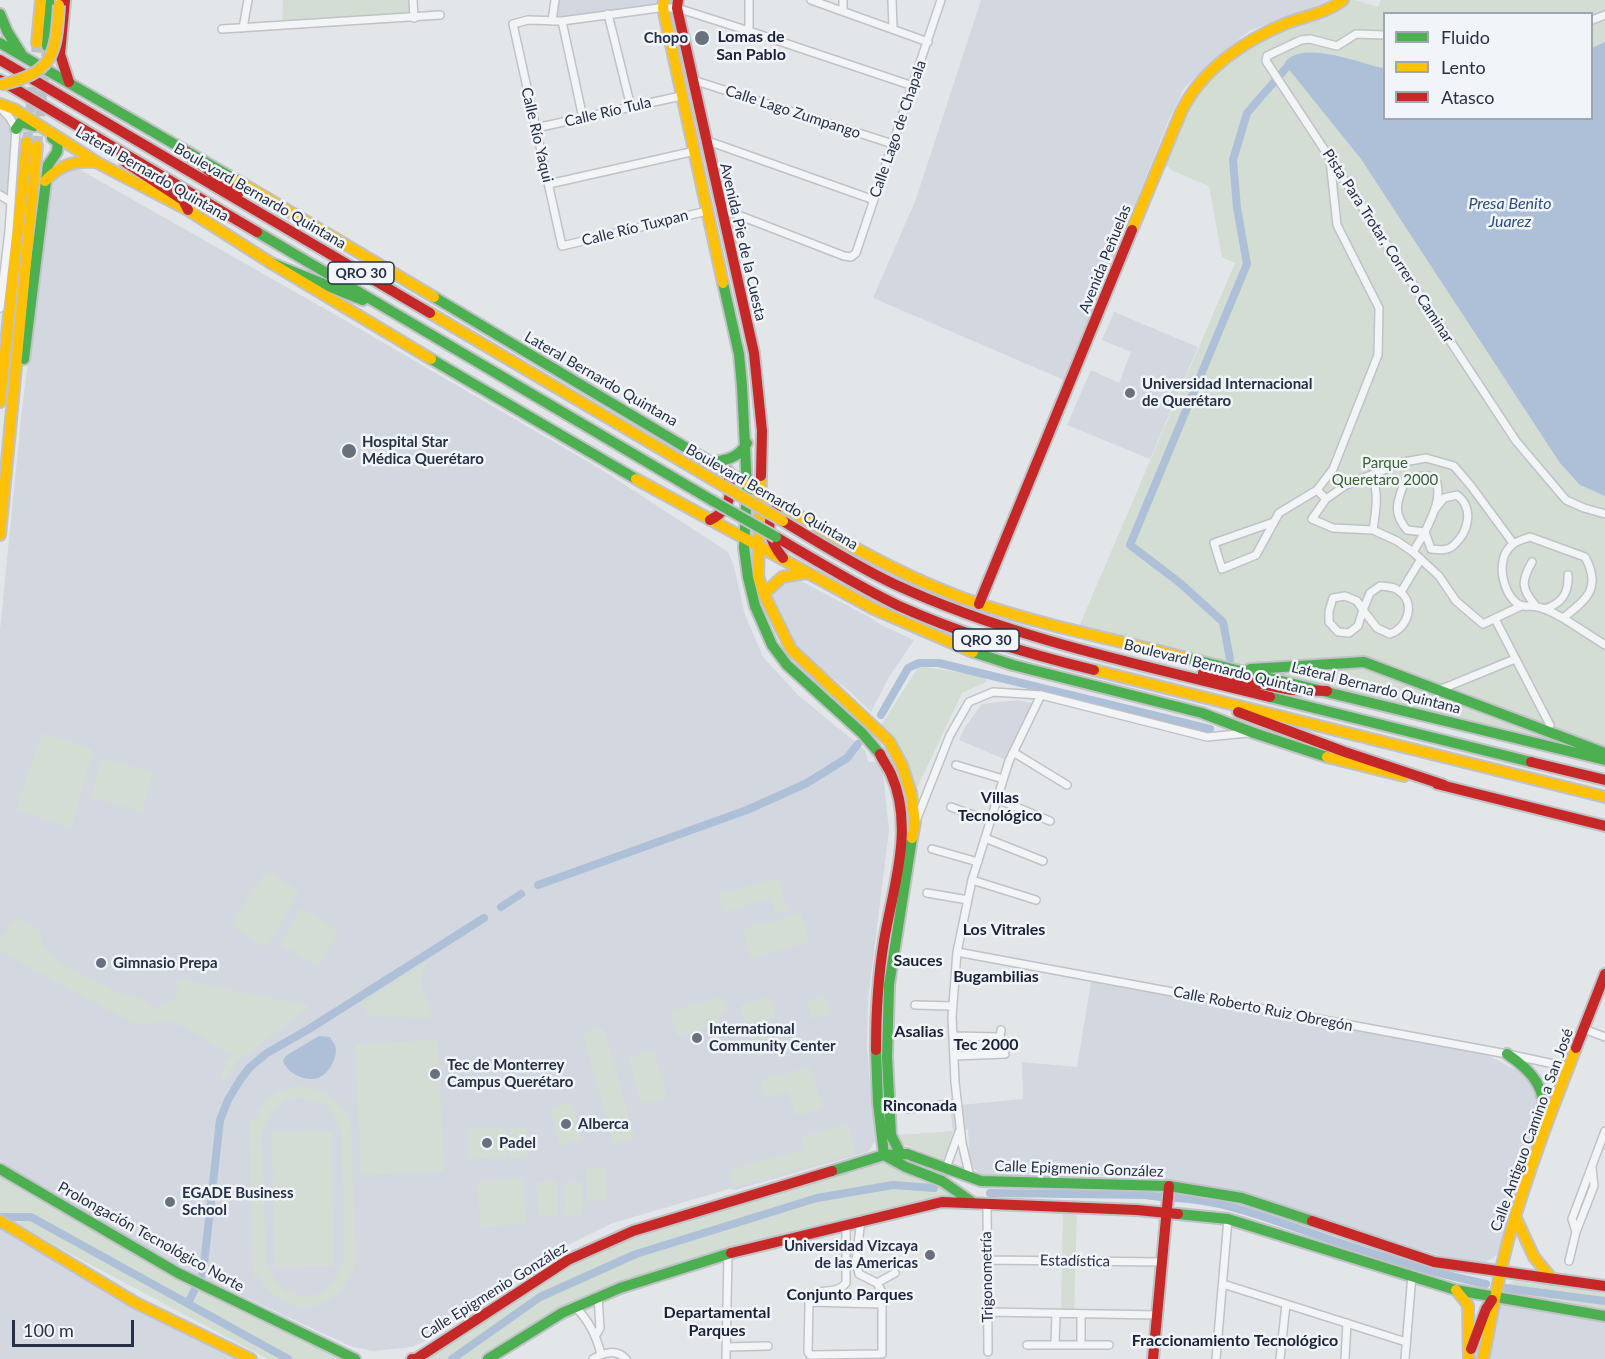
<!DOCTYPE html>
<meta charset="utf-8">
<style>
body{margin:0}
#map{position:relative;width:1605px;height:1359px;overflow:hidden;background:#e3e6e9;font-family:Lato,sans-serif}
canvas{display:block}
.legend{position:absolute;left:1383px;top:12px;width:210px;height:108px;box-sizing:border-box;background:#f1f4f8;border:2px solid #a0a6b0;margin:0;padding:8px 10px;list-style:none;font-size:18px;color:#273145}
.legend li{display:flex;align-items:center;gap:12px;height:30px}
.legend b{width:30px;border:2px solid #a0a6b0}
.scale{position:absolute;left:12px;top:1320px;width:122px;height:27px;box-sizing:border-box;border:3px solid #273145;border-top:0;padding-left:8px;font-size:18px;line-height:21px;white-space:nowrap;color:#273145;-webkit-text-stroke:4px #f1f4f8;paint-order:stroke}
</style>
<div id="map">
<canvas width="1605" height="1359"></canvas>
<ul class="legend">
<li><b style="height:8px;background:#4caf50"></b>Fluido</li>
<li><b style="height:8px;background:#ffc107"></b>Lento</li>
<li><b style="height:8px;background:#c62828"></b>Atasco</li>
</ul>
<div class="scale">100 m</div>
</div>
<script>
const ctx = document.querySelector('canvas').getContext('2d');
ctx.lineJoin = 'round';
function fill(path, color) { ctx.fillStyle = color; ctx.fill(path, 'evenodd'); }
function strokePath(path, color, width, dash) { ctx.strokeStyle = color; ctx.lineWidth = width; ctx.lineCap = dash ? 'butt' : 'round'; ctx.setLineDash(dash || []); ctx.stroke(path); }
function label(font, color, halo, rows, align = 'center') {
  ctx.font = font + ' Lato,sans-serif'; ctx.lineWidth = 5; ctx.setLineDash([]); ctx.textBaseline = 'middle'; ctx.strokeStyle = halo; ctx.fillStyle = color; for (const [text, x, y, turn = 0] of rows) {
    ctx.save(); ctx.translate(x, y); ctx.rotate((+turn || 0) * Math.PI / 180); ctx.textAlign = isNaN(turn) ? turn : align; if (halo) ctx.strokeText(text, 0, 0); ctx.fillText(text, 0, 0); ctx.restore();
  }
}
fill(new Path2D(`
 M556 0H663L662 7 552 20Z
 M981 0H1332L1249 31 1210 63 1185 87 1170 117 1064 380 873 298 916 199Z
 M0 107 16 129 11 202 0 195Z
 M77 168 348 322 602 470 728 552 734 566 744 612 763 657 798 695 865 750 868 762H882L889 831 868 1000 867 1046 875 1141 868 1152 735 1190 729 1189 613 1223 564 1247 556 1256 499 1291 427 1340 412 1347 373 1351 350 1346 191 1272 14 1172 0 1160V630L22 409 51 178 64 171Z
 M1114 312 1198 347 1150 459 1067 425 1091 370 1119 383 1131 352 1102 340Z
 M801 581 871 618 881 625 914 640 889 677 871 712 848 690 792 646 775 613 770 594 781 582Z
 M1018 700 1036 704 1009 761 959 740 965 727 982 704Z
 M1091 982 1484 1053 1525 1075 1538 1099 1541 1124 1497 1255 1484 1263 1454 1259 1415 1248 1243 1192 1160 1180 1112 1176 982 1175 973 1168 970 1160 968 1129 953 1131 950 1106 1023 1099 1022 1062 1077 1067Z
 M0 1221 136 1303 251 1359H0Z
 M1494 1298 1605 1316V1359H1483Z`), '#d3d7df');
fill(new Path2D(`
 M283 0H409L410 16 282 23Z
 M1342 0H1355L1378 7 1381 0H1605V754L1260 669 1240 670 1077 631 1235 263 1222 257 1209 186 1169 169V167L1160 163 1171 130 1213 70 1256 38ZM1384 14H1592V118H1384Z
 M919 666 987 677 986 682 962 693 916 790 881 725Z
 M42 733 93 750 72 828 16 809Z
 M101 758 153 772 142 812 91 797Z
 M265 871 300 891 266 947 231 926Z
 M778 877 788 910 776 913 771 897 724 912 719 895Z
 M301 908 339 931 318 966 280 944Z
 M801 913 809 942 751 958 743 929Z
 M17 918 39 929 44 948 64 966 123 994 141 998 152 1009 175 999 178 979 311 1006 238 1061 225 1081 221 1079V1072L233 1055 176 1023 160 1021 146 1025 129 1021 0 951V940Z
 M426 961 428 963 424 966 421 984 433 1018 369 1016 361 1004Z
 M826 996 830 1014 812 1019 807 1000Z
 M722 997 726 1012 718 1015 720 1025 677 1036 670 1011Z
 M770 997 776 1017 745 1026 740 1005Z
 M779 1027 785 1050 755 1058 749 1036Z
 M604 1028 635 1138 613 1144 583 1033Z
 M438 1040 444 1172 361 1175 355 1044Z
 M654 1050 667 1097 641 1104 628 1057Z
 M810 1066 823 1108 796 1116 788 1091 766 1098 760 1081Z
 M304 1086C330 1093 340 1099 351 1124L356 1262C340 1313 288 1324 258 1277H253L249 1119H255C268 1095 277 1089 304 1086ZM292 1098C321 1098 333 1105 342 1133L344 1263C325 1307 285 1308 266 1263L262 1133C269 1115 274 1106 292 1098Z
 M571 1102 582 1139 560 1146 550 1108Z
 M848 1124 856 1153 735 1187 730 1170 803 1149 800 1137Z
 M506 1128V1157L467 1159 469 1129Z
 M510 1128H528L527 1158H510Z
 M332 1131 334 1266 274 1267 272 1132Z
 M953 1131 945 1160 902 1144 898 1135Z
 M885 1160 937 1184 958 1197 707 1254 586 1297 480 1359H421L568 1264 665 1226Z
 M586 1167H606L607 1201H587Z
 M0 1177 302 1341 345 1359H268L63 1250 0 1213Z
 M523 1178 526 1224 480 1227 477 1182Z
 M557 1181 558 1216 538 1217 536 1182Z
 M582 1181 583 1215H565L564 1182Z
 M1063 1207H1077L1074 1314H1061Z
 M1514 1281 1605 1291V1309L1509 1294V1284Z`), '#d3ddd3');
fill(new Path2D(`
 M1605 42V496L1580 485 1560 463 1361 159 1287 67 1285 62C1303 39 1361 64 1384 68V118H1592V48Z
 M319 1036 330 1037C330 1038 335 1044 335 1045 339 1056 329 1074 318 1078 305 1082 286 1073 283 1060L287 1055Z`), '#aec0d7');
strokePath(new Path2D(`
 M1230 659 1223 622 1180 583 1130 545 1247 264 1237 208 1233 160 1247 113 1287 67
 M881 715 908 668 919 663H939L1210 729
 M538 885 747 810 807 783 847 758 858 744
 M501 907 521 894
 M990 1193 1145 1195 1160 1197
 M1176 1198C1224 1200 1269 1219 1314 1234 1370 1253 1428 1272 1486 1284
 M0 1217H31L288 1359
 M1505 1288 1605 1301
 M188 1303 203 1273 220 1120 228 1100 240 1080 250 1067 267 1053 309 1029 484 918
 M452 1359 540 1297 636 1254 817 1198 893 1185 934 1188`), '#aec0d7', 8);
strokePath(new Path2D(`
 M27 142 37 43
 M37 146 47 46`), '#bdc2c8', 10, [10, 5]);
const street = new Path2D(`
 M413 0 414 18
 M811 0 928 42
 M892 0 893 29
 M843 11V0
 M608 14 631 107
 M1592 20 1605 15
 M552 21 555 0
 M562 21 583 118
 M243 28 248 0
 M222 29 440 15
 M749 31V0
 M1384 35 1356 34 1337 46 1310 39 1301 40 1267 56 1266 61 1516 441 1566 500 1584 508 1605 514
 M693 80 893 144
 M0 107 10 118 16 129 9 231 0 308
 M536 128 681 96
 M705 140 874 200
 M549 184 695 151
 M0 195 11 202
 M720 208 844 256 851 257 856 253 941 0
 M707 211 562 246 513 24 528 20 562 21 659 8H677L749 31 913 86
 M1372 475C1379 494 1376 510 1373 530
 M1317 490 1326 499 1312 519 1333 528 1373 530 1397 541 1413 552 1439 576 1456 601 1483 624 1521 606
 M1326 499 1346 485 1404 462 1426 458 1454 466 1471 486 1513 543
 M1274 522 1214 543 1222 569 1256 555 1279 513 1317 490 1333 469 1378 355 1379 308 1337 225 1330 160
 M1530 537 1585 557C1602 588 1587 599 1563 618 1555 614 1546 608 1537 607 1530 605 1524 608 1518 604 1502 593 1495 559 1512 545 1516 541 1524 539 1530 537Z
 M1413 552 1425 532 1407 530C1392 512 1397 502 1405 481L1413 477 1428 476 1437 483C1441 501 1432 516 1425 532L1431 549C1439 550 1448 551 1454 545 1469 531 1474 508 1457 495L1444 498 1436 508
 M1532 562C1521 581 1521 589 1536 606
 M1380 586C1387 587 1394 586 1399 591 1416 603 1408 628 1390 634L1377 628 1363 610 1370 593Z
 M1401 592 1421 559
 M1345 596 1357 601 1363 610 1358 626 1349 633 1338 632 1329 622V611L1333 598Z
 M1544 609C1562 604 1569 593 1568 575
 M1563 618 1605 645
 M1495 619 1550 725
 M1439 690 1515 659
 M1013 752 1067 785
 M956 765 1003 779
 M997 799 1050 821
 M951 807 990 821
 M916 821 950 735 969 702 993 692 1041 695 1207 737 1248 733
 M985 838 1043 861
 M932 849 978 862
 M972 880 1036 900
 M927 893 968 900
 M957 952 1507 1054 1568 1067
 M915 1005 952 1006
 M1584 1029 1605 1037
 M953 1036 1000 1037 1001 1030
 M954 1056 1005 1054
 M908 1109 957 1103
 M946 1168 959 1132
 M970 1177 962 1143 955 1082 952 1017 957 952 972 880 1009 761 1041 695
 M987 1203 988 1352
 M846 1224V1283C834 1298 816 1283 809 1302L808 1352 810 1355 882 1354V1292L877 1283 859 1274 856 1260 861 1220
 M1576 1232 1572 1219 1605 1131
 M987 1260 1162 1262
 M1569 1261 1576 1232 1594 1186 1592 1167
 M877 1283 895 1273
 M1223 1284 1406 1342
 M809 1302 881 1304
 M575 1307C589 1320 596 1335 601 1354
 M988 1312 1157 1315
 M596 1335 600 1328 598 1296
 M1027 1345H1109
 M1055 1345 1056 1314
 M1081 1345V1314
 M726 1347 768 1346
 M593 1359C604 1352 617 1349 626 1359
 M726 1359 728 1253
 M1216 1359 1228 1219
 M1280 1359 1286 1304
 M1345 1359 1347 1323
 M1405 1359 1412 1275`);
const fast = new Path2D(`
 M0 14 7 31 22 55
 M0 43 238 181
 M47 46 49 0
 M16 129 21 122 34 126
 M257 232 713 501
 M271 263 363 300
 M723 283 739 354 742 386 747 488 744 548 748 577 755 606 772 645 787 665 862 733 880 754
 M434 297 705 459
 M24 359 48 165 57 152 58 142 52 138
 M431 359 636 479
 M713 462C728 460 739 457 747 443
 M973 652 1013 665 1202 713 1254 733 1327 757
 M1183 657 1605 760
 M1250 669 1364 662 1605 753
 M1270 697 1531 762
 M876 1050 878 1103 884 1155 906 1167 942 1181 972 1202
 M1507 1054C1535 1073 1545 1088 1546 1122
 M900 1153 891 1135 887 1057 889 985 912 838
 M0 1169 178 1273 355 1359
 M832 1171 884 1155 907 1154 981 1181 1169 1186 1242 1198 1312 1221
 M1178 1214 1228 1219 1456 1290 1605 1316
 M488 1359 562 1313 620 1288 731 1253`);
const slow = new Path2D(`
 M664 0 663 8 723 283
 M37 43 41 0
 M0 104 14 109 98 163 188 210 271 263 431 359
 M45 181C60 165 73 161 94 162
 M238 181 434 297
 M1132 230 1181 112C1201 70 1245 40 1287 23 1306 16 1326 13 1343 0
 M430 313 722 485
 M0 402 27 142
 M705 459C791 510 885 573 980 604 1046 626 1116 640 1183 657
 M761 476 758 576 764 594 791 649 889 741 902 765 911 793 915 823 912 838
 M636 479 874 609 973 652
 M0 535 37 146
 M764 594 782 577 805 573
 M1094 670 1605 797
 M1327 757 1404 776
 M1515 1216 1534 1257 1552 1279
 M0 1221 136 1303 251 1359
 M1456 1290 1468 1305 1469 1359
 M1483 1359C1492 1317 1498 1275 1510 1234 1528 1171 1552 1109 1576 1048`);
const jam = new Path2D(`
 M65 0 60 54 69 82
 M678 0 677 8 754 353 762 431 761 476
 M0 60 430 313
 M0 80 257 232
 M182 149 238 194
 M125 162 183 200 188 210
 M781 504C762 520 769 541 783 558
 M710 520C731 510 733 492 728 471
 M783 521C819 543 856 566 894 584 1013 639 1143 665 1270 697
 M776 537C817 561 857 586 899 606 961 634 1028 654 1094 670
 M979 604 1132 230
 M1203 673 1292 690 1327 691
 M1238 712 1345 752 1444 785
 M1531 762 1605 780
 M1437 784 1605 826
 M1576 1048 1605 974
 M876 1050C876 1014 878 977 884 941 893 887 915 827 891 774 888 767 883 761 880 754
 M1312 1221 1434 1262 1605 1286
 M731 1253 942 1202 1137 1210 1178 1214
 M1471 1349 1486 1309 1492 1300
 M412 1359H416L568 1260 633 1231 832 1171
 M1153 1359 1169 1186`);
strokePath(street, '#c0c2c7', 10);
strokePath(fast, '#c0c2c7', 14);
strokePath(slow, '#c0c2c7', 14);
strokePath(jam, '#c0c2c7', 14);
strokePath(street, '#f3f4f5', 7);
strokePath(fast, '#4caf50', 10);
strokePath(slow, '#ffc107', 10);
strokePath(jam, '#c62828', 10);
const fastBridge = new Path2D(`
 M713 501 776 537`);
const slowBridge = new Path2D(`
 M0 85C53 73 56 56 59 5
 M722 485 783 521`);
strokePath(fastBridge, '#c0c2c7', 14, []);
strokePath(slowBridge, '#c0c2c7', 14, []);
strokePath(fastBridge, '#4caf50', 10);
strokePath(slowBridge, '#ffc107', 10);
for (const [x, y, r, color] of [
 [702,38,8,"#69707e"],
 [1130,393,6,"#69707e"],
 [349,451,8,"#69707e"],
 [101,963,6,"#69707e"],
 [697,1038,6,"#69707e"],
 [435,1074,6,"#69707e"],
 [566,1124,6,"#69707e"],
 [487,1143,6,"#69707e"],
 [170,1202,6,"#69707e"],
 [930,1255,6,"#69707e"]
]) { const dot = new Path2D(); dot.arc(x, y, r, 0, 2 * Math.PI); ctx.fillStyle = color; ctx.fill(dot); strokePath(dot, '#f1f4f8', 2); }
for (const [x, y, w] of [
 [361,273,66],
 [986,640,66]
]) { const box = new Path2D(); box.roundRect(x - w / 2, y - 11, w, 22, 4.5); ctx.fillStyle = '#f1f4f8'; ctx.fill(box); strokePath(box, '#273145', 1.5); }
label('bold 14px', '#273145', null, [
 ["QRO 30",361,273],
 ["QRO 30",986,640]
]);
label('bold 15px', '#273145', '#f1f4f8', [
 ["Chopo",688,38,"right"],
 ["Universidad Internacional",1142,384],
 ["de Querétaro",1142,401],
 ["Hospital Star",362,442],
 ["Médica Querétaro",362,459],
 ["Gimnasio Prepa",113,963],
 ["International",709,1029],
 ["Community Center",709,1046],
 ["Tec de Monterrey",447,1065],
 ["Campus Querétaro",447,1082],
 ["Alberca",578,1124],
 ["Padel",499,1143],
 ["EGADE Business",182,1193],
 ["School",182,1210],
 ["Universidad Vizcaya",918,1246,"right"],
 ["de las Americas",918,1263,"right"]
], 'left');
label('15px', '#273145', '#f1f4f8', [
 ["Calle Río Tula",608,112,-13],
 ["Calle Lago Zumpango",793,112,18],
 ["Calle Lago de Chapala",898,129,-71],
 ["Calle Río Yaqui",537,135,77],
 ["Lateral Bernardo Quintana",152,174,30],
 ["Boulevard Bernardo Quintana",260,196,30],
 ["Calle Río Tuxpan",635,228,-14],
 ["Avenida Pie de la Cuesta",743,242,77],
 ["Pista Para Trotar, Correr o Caminar",1388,246,57],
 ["Avenida Peñuelas",1105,259,-68],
 ["Lateral Bernardo Quintana",601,379,30],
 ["Boulevard Bernardo Quintana",772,497,30],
 ["Boulevard Bernardo Quintana",1219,668,14],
 ["Lateral Bernardo Quintana",1376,688,14],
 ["Calle Roberto Ruiz Obregón",1263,1009,11],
 ["Calle Antiguo Camino a San José",1532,1130,-70],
 ["Calle Epigmenio González",1079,1169,2],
 ["Prolongación Tecnológico Norte",151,1237,29],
 ["Estadística",1075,1261,1],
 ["Trigonometría",987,1277,-91],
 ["Calle Epigmenio González",494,1291,-32]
]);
label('15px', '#3a6333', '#f1f4f8', [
 ["Parque",1385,463],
 ["Queretaro 2000",1385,480]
]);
label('bold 16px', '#192236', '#f1f4f8', [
 ["Lomas de",751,37],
 ["San Pablo",751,55],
 ["Villas",1000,798],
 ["Tecnológico",1000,816],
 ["Los Vitrales",1004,930],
 ["Sauces",918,961],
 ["Bugambilias",996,977],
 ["Asalias",919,1032],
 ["Tec 2000",986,1045],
 ["Rinconada",920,1106],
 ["Conjunto Parques",850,1295],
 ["Departamental",717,1313],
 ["Parques",717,1331],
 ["Fraccionamiento Tecnológico",1235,1341]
]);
label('italic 16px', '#2c4d7e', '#f1f4f8', [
 ["Presa Benito",1510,204],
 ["Juarez",1510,222]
]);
</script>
